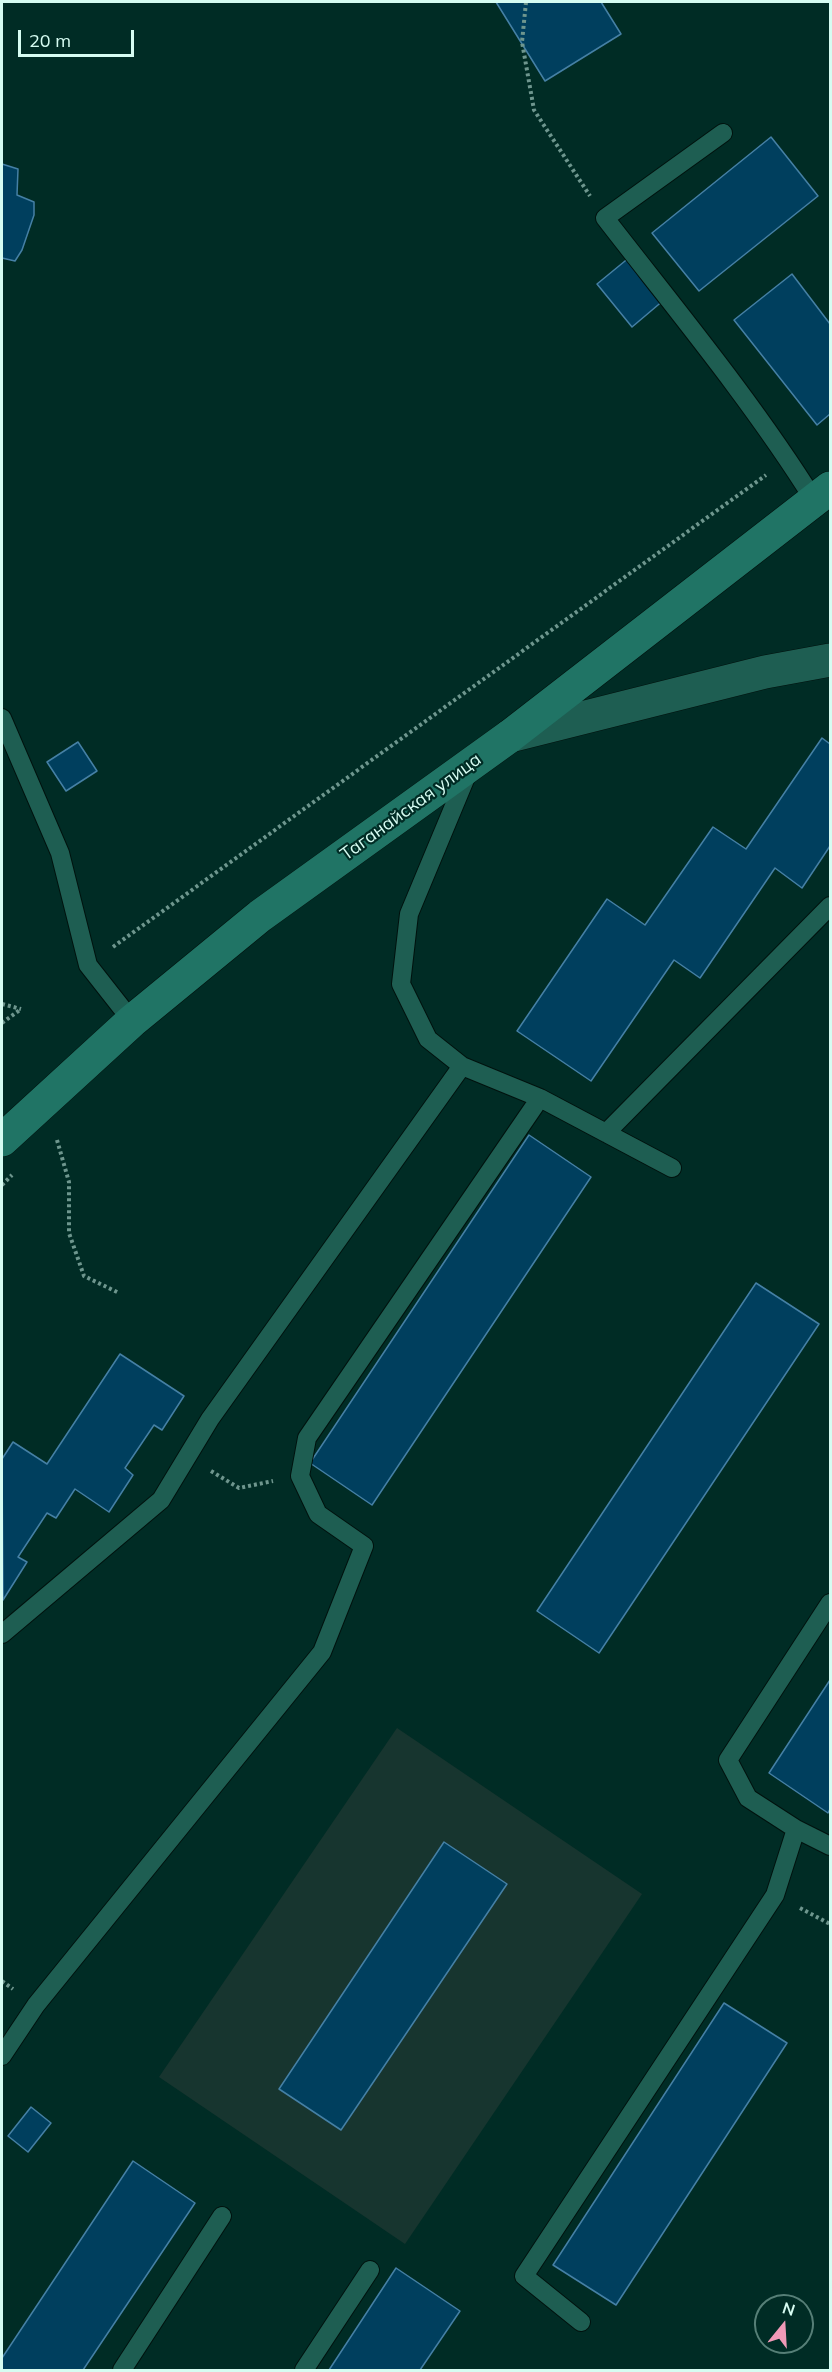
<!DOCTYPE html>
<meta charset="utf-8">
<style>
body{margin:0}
#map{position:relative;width:832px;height:2372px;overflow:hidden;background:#002c25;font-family:Mulish,sans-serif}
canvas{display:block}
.frame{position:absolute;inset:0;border:3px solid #d6fcf2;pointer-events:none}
.north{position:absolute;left:754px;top:2294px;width:60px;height:60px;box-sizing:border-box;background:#002c25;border:2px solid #567f77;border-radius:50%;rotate:18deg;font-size:16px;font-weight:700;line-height:24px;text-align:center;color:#d6fcf2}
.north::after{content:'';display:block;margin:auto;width:21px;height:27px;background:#f09ab7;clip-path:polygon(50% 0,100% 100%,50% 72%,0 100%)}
.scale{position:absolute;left:18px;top:30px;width:116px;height:27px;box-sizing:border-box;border:3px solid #d6fcf2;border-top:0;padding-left:8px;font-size:18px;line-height:21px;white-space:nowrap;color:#d6fcf2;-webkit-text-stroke:4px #002c25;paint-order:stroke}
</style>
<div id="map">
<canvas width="832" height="2372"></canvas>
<div class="frame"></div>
<div class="north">N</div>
<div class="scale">20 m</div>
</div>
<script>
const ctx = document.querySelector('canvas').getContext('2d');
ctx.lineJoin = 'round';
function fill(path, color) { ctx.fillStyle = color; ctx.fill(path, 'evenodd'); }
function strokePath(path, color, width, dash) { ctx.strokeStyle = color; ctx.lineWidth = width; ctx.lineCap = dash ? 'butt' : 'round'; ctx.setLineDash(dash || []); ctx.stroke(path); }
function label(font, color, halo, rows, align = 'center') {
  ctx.font = font + ' Mulish,sans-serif'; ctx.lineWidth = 4.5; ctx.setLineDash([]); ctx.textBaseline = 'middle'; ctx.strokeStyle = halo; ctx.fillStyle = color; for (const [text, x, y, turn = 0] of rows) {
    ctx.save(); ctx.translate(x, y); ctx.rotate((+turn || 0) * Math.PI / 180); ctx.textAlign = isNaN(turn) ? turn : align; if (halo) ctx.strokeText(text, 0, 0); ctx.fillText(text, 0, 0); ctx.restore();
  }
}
fill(new Path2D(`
 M397 1728 642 1894 405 2244 159 2077Z`), '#17352f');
const building = new Path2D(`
 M496 2H601L621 34 545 81Z
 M771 137 818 196 699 291 652 233Z
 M2 164 18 169 17 195 34 202V215L22 250 15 261 2 258Z
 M636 252 671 294 632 327 597 284Z
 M792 274 830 324V414L817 425 734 320Z
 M822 738 830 744V846L802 888 775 868 700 978 674 960 591 1081 517 1031 607 899 645 925 713 827 746 849Z
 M78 742 97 771 66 791 47 762Z
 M529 1135 591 1177 372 1505 310 1463Z
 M756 1283 819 1324 599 1653 537 1611Z
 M120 1354 184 1396 162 1430 154 1425 125 1468 133 1475 109 1512 75 1489 56 1518 47 1513 18 1557 27 1562 3 1600 2 1459 13 1442 47 1464Z
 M830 1680V1809L828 1813 769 1773Z
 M444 1842 507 1884 341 2130 279 2089Z
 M724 2003 787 2043 616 2305 553 2265Z
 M31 2107 51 2123 28 2152 8 2136Z
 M133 2161 195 2203 83 2370H2V2358Z
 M396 2268 460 2311 420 2370H329Z`);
fill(building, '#003f5e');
strokePath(building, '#4580a5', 1.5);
const service = new Path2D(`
 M723 133 605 218C677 311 752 401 814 500
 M2 718 60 853 88 965 132 1021
 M469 770 409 914 401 984 428 1039 462 1066 540 1098 672 1168
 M606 1133 830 906
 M2 1634 161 1500 210 1419 462 1066
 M796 1829 830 1846
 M2 2056 36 2005 322 1652 364 1546 318 1514 300 1476 307 1438 540 1098
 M581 2322 524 2276 775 1895 796 1829 748 1798 728 1760 830 1603
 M122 2370 222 2216
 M304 2370 370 2270`);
const tertiary = new Path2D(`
 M510 736 765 672 830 660`);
const secondary = new Path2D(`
 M2 1140 132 1021 260 916 510 736 830 488`);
strokePath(service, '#00120e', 20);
strokePath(tertiary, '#00120e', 34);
strokePath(secondary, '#00120e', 34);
strokePath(new Path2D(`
 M526 2 522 42 534 110 590 196
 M113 947 766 475
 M2 1004 21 1009
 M2 1023 21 1009
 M57 1140 69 1182V1233L84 1276 119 1293
 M2 1185 12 1175
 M211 1471 239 1488 273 1481
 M800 1908 830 1924
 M2 1981 13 1989`), '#6e968e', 4, [3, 3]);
strokePath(service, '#1e5e52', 18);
strokePath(tertiary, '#1e5e52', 33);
strokePath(secondary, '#207465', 33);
label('18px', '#d6fcf2', '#002c25', [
 ["Таганайская улица",411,807,-36]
]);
</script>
